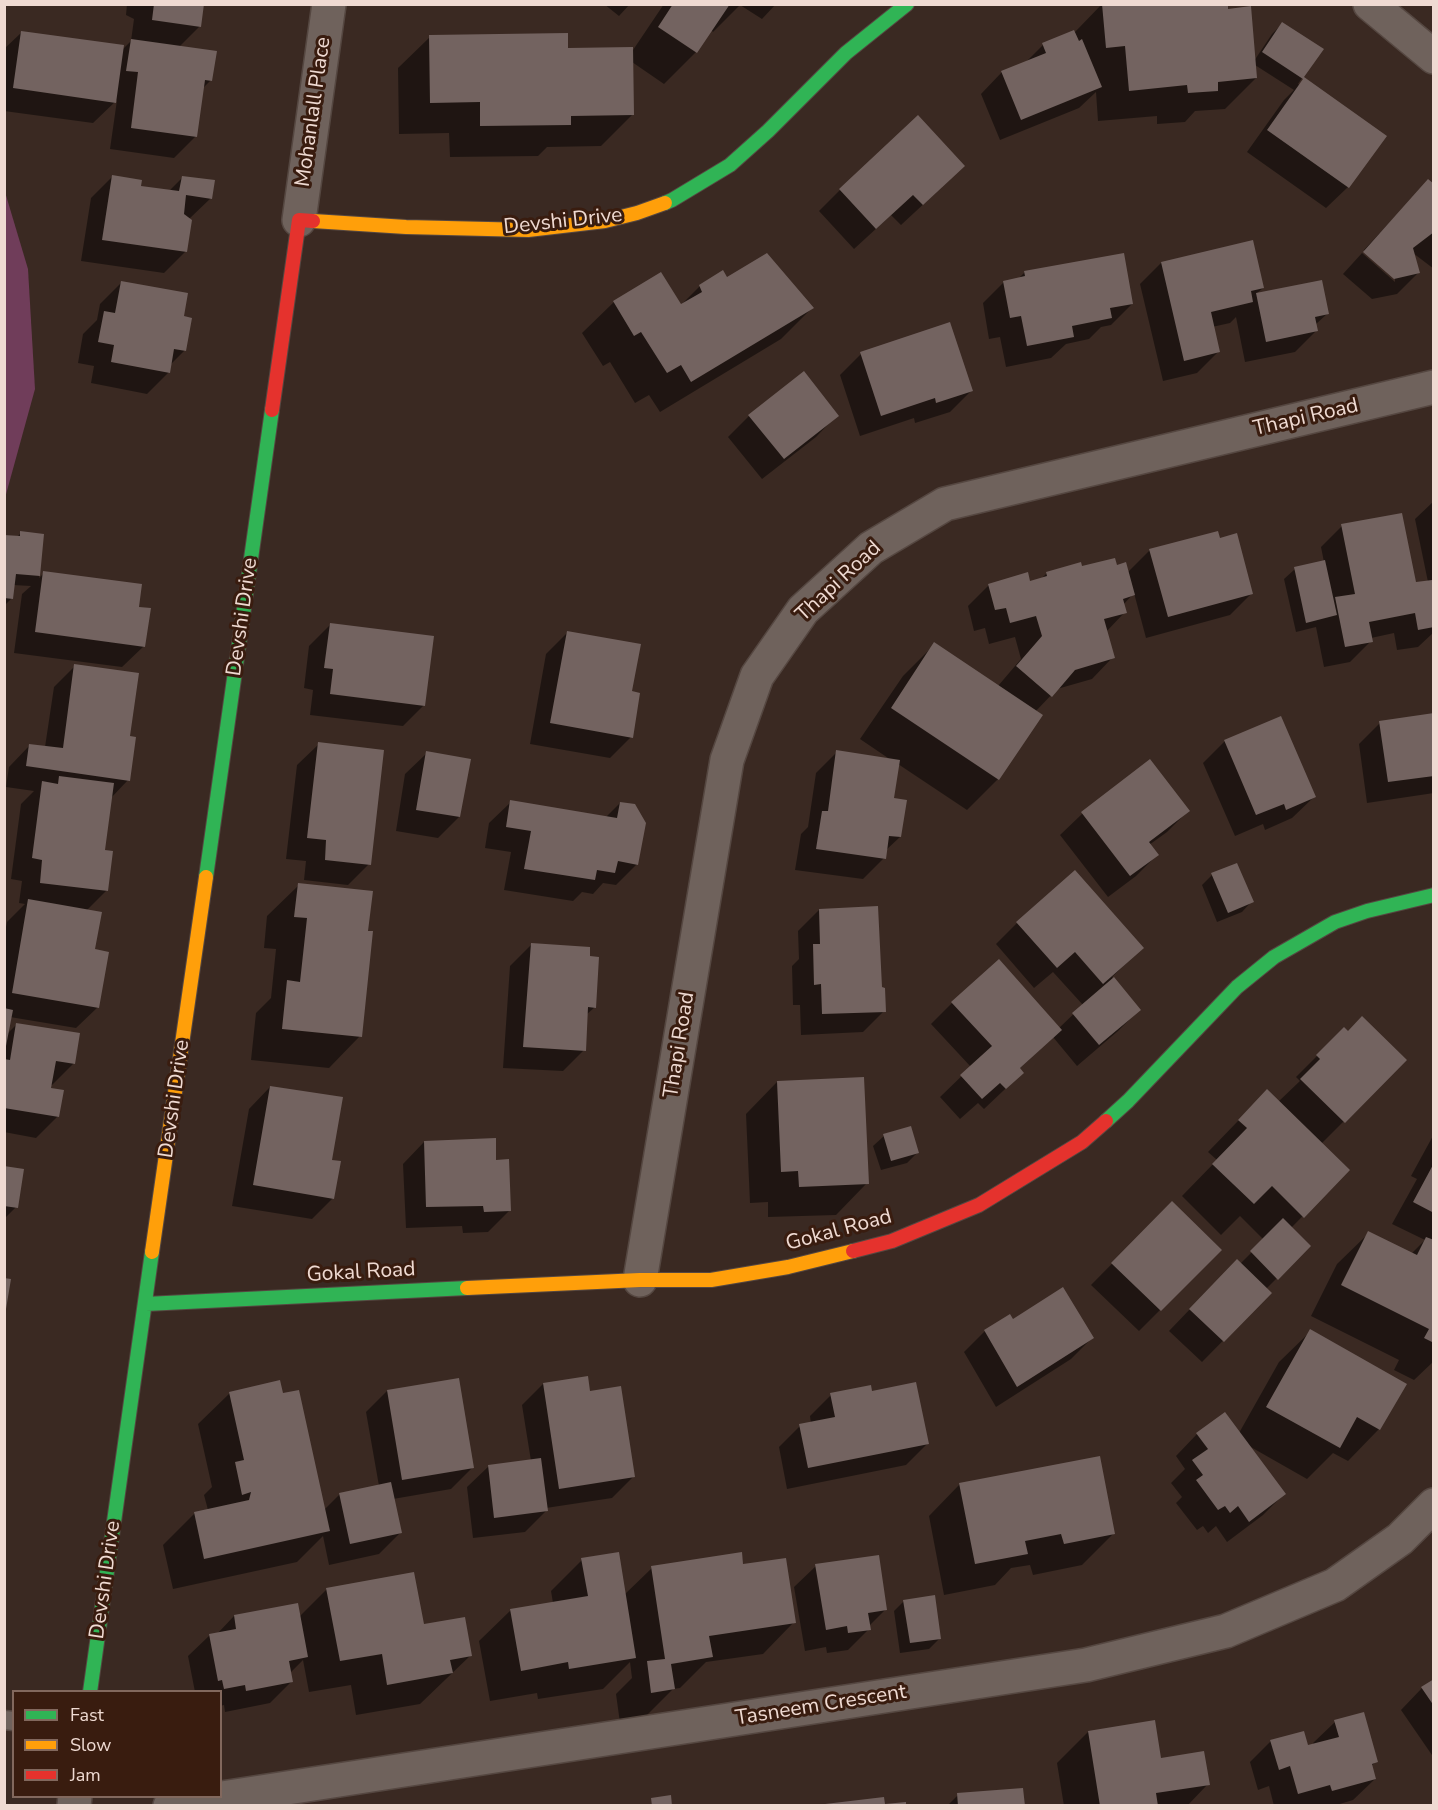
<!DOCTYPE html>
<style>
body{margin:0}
#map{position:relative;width:1438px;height:1810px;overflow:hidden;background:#3a2922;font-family:"Nunito Sans",sans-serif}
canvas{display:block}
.frame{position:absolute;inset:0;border:6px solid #efdad2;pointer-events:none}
.legend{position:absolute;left:12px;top:1690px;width:210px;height:108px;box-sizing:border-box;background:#391c0f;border:2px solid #82685d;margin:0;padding:8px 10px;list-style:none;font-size:18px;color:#efdad2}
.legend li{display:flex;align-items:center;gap:12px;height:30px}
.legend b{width:30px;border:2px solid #82685d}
</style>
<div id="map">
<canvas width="1438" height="1810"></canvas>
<div class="frame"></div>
<ul class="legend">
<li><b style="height:8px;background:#30b455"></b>Fast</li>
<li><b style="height:8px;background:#ff9f0a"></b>Slow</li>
<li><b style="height:8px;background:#e5322d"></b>Jam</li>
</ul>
</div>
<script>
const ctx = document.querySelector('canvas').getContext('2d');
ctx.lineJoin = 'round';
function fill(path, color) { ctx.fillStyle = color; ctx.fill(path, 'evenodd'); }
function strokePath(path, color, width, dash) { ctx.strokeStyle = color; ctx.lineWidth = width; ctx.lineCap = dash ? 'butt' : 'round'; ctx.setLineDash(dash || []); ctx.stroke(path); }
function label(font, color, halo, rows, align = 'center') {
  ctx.font = font + ' "Nunito Sans",sans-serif'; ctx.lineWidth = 6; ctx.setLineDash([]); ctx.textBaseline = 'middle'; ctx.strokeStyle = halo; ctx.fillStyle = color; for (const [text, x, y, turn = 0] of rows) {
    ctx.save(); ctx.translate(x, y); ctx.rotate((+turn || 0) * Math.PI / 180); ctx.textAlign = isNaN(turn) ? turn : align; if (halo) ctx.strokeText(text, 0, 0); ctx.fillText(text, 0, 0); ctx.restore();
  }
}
fill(new Path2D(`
 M5 192 28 269 35 389 5 498Z`), '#703d5a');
fill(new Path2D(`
 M127 4H203L200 26 179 47 211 80 202 89 195 137 174 158 110 149 117 100 93 123 4 111V49L22 32 122 50 131 41 134 19 126 15Z
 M604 4H630L619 16Z
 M664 4H776L762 19 740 5 713 32 711 30 696 52 664 84 632 62V115L601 146 547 147 538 156 450 157 449 133 399 134 398 68 430 37 567 50 631 53Z
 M1102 4H1226L1227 11 1254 61 1272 34 1282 24 1321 49 1298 84 1385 136 1348 187 1326 208 1247 152 1284 100 1294 90 1255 65 1256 78 1225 109 1195 111 1185 122 1157 124V116L1098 121 1096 92 1079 108 1000 140 981 94 1002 72 1024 64 1043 45 1075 32Z
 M112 177 139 187 169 191 182 178 211 198 189 219 185 252 164 273 81 261 91 198Z
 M1428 181 1434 186V269L1413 253 1418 273 1397 294 1372 299 1343 274 1362 253 1395 282V278L1364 250Z
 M942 187 901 225 891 215 854 249 819 211 840 190Z
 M1161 263 1263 288 1256 294 1328 313 1315 325 1316 331 1295 352 1245 362 1236 317 1230 323 1212 327 1218 352 1197 373 1163 381 1140 284Z
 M1025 272 1132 304 1111 325 1101 327 1089 339 1066 344 1051 358 1006 367 1000 337 989 339 983 303 1004 282 1018 279Z
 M726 279 812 308 781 339 660 412 649 395 635 403 610 362 603 366 582 333 614 302 680 306 700 286Z
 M122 282 182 317 185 350 170 365 169 372 147 394 91 383 94 366 78 363 83 334 97 320 100 304Z
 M861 354 971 391 950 412 915 423 914 418 860 436 840 375Z
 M837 415 816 437 762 479 728 437 749 416Z
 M1434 501V583H1431L1434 595V632L1418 647 1397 650 1394 633 1371 638V641L1350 662 1324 667 1316 627 1296 632 1284 579 1295 569 1324 562 1321 547 1342 526 1415 584 1428 582 1415 519Z
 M21 533 43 535 39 578 44 573 137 609 144 646 122 667 14 653 22 594 31 586 13 585 12 598 4 606V536L17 537Z
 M1150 550 1251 594 1230 615 1146 638 1134 593 1123 605 1125 612 1106 632 1113 657 1092 679 1057 689 1035 712 998 779 967 810 898 764 893 799 900 837 885 851 884 858 863 879 795 870 801 834 808 827 816 773 837 752 891 760 860 739 903 676 935 644 998 686 1021 659 1015 637 989 644 985 628 974 631 968 606 989 585 1029 582 1041 579 1047 573 1081 568 1115 566 1127 573Z
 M330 625 424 705 403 726 310 715 313 690 304 688 309 646Z
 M567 633 630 692 631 737 610 758 530 744 546 654Z
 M75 666 128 738V780L111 798 104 852 107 890 86 911 93 951 98 1007 76 1028 10 1017 6 1035 17 1024 74 1063 52 1085 50 1084 49 1089 58 1116 36 1138 4 1132V937L7 922 25 904 19 903 22 881 11 879 21 804 34 791 6 787 9 767 30 745 45 747 54 687Z
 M1434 715V793L1367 803 1359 744 1380 723Z
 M1225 741 1314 797 1292 818 1265 830 1263 824 1235 836 1203 763Z
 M319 744 369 864 348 885 304 880 306 861 286 859 297 765Z
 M427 753 459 817 438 838 396 831 405 774Z
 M1150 761 1188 811 1167 832 1149 845 1157 855 1136 876 1108 897 1060 835 1082 814Z
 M511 802 605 818 620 803 637 864 616 885 603 883 593 894 582 892 573 901 504 890 511 852 485 848 489 823Z
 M1212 875 1252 901 1242 912 1217 922 1202 885Z
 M299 885 366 932 360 1036 329 1068 251 1060 256 1013 271 998 276 949 264 948 267 916Z
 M819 910 880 989 884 1011 863 1032 801 1035 800 1005H793L792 966 799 959 798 931Z
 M1017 923 1142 948 1112 977 1139 1010 1118 1031 1077 1066 1053 1037 1019 1069 1022 1073 984 1109 978 1103 960 1119 940 1097 971 1067 931 1024 952 1003 1059 1028 1083 1005 1053 972 1034 988 996 944Z
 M531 945 595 1007 586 1015 584 1050 563 1071 503 1068 510 966Z
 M1323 1050 1405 1060 1321 1144 1348 1170 1291 1228 1309 1246 1266 1289 1270 1293 1202 1362 1169 1331 1216 1282 1240 1264 1264 1240 1240 1216 1221 1235 1182 1196 1217 1160 1208 1152 1267 1091 1278 1102 1300 1081 1296 1077Z
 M777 1082 867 1183 836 1215 768 1217V1202L750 1203 746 1114Z
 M270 1087 330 1161 333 1198 312 1219 232 1206 249 1109Z
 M1434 1134V1361L1414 1380 1394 1370 1399 1360 1311 1316 1337 1264 1369 1233 1411 1254 1425 1240 1392 1224 1417 1179 1411 1176Z
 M884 1136 917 1153 907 1163 881 1170 873 1146Z
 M424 1142 495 1161 510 1210 488 1232 463 1233 462 1226 406 1228 403 1164Z
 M4 1168 16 1207 4 1219Z
 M1172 1203 1220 1250 1139 1331 1091 1285Z
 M1012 1321 1092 1338 1071 1359 996 1407 964 1352 985 1331Z
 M1311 1331 1379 1429 1348 1461 1333 1453 1307 1479 1249 1446 1284 1494 1263 1515 1227 1542 1216 1526 1208 1533 1203 1526 1197 1530 1176 1503 1182 1497 1171 1483 1185 1469 1176 1456 1197 1434 1225 1414 1239 1433 1279 1362Z
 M543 1384 589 1392 634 1476 612 1498 546 1508V1511L525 1532 473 1538 467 1487 489 1466 531 1461 522 1405Z
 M387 1391 473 1467 451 1489 393 1499 401 1532 379 1554 329 1565 323 1536 297 1562 173 1589 163 1545 195 1513 208 1510 204 1495 212 1487 198 1424 230 1393 282 1395 324 1510 340 1494 379 1486 366 1412Z
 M871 1393 927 1444 906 1465 787 1489 779 1447 800 1426 811 1424 810 1416 831 1395Z
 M960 1484 1113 1534 1082 1565 1033 1575 1030 1565 1011 1568 995 1585 944 1595 929 1516Z
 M582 1560 624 1595 652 1568 742 1566 794 1622 763 1654 706 1662 680 1688 673 1689 642 1720 620 1723 616 1694 632 1678 630 1662 603 1689 538 1699 537 1693 490 1701 479 1641 511 1610 553 1603 551 1591Z
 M816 1566 886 1609 869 1626V1629L848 1650 827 1653 826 1647 805 1651 794 1587Z
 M327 1589 423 1626 471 1655 420 1704 356 1715 351 1685 309 1692 303 1660 290 1673 291 1682 270 1703 225 1712 224 1705 220 1706V1692H195L188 1656 210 1635 217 1634 234 1616 299 1617Z
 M904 1601 940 1638 929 1649 900 1653 894 1611Z
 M1434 1680V1758L1401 1710 1422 1688Z
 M1335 1722 1377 1761 1371 1766 1375 1779 1353 1800 1333 1806H1274L1269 1786 1258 1790 1250 1762 1271 1741 1307 1747 1314 1745 1313 1743Z
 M1088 1732 1159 1760 1208 1784 1187 1806H1064L1057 1763Z
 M958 1795 1023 1806H947Z`), '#0007');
fill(new Path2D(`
 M154 4H204L201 27 152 20Z
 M673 4H730L697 53 658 27Z
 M1102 4H1228V9L1251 6 1257 78 1218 82V91L1188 93 1187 85 1129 91 1125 46 1106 48Z
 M1282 22 1324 49 1304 77 1387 136 1349 188 1267 130 1303 79 1262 52Z
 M1074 30 1079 41 1082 39 1102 87 1021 120 1001 71 1046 53 1042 43Z
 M21 31 124 45 116 103 13 88Z
 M568 33V48L633 47 634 115 571 116V125L480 126V102L430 103 429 35Z
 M131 39 217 51 212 81 205 80 197 137 131 128 138 72 126 71Z
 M918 115 965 166 923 205 913 195 876 229 839 189Z
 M112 175 142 180 141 186 179 191 182 176 215 180 212 199 186 195 184 214 192 220 187 252 102 240Z
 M1428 179 1434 184V232L1413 248 1420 273 1394 279 1363 252Z
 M1253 240 1264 288 1251 291 1253 302 1211 312 1220 352 1184 361 1161 262Z
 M767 253 814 308 691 382 681 365 667 373 641 332 634 336 613 301 661 272 681 304 702 292 699 285 723 270 727 277Z
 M1124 253 1133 304 1110 308 1112 318 1072 326 1074 337 1027 346 1021 316 1010 318 1003 281 1025 276 1024 271Z
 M1322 280 1329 314 1315 317 1318 331 1266 342 1256 293Z
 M121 281 188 293 184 316 192 318 186 351 174 349 170 373 111 362 114 345 98 342 104 311 115 313Z
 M950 322 973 391 936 403 935 398 881 416 860 352Z
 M804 371 839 416 784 459 748 415Z
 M1402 513 1416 582 1432 580 1434 588V627L1418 630 1415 613 1369 622 1373 642 1345 647 1335 597 1355 594 1341 524Z
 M20 531 44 534 40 576 16 574 13 599 4 598V535L20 536Z
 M1218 531 1220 538 1237 533 1253 594 1168 617 1149 549Z
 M1115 558 1117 565 1126 562 1135 595 1123 599 1127 613 1104 619 1115 658 1075 670 1052 697 1016 666 1042 636 1036 616 1010 623 1006 608 995 610 988 584 1028 572 1030 581 1047 576 1046 572 1081 562 1082 566Z
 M1325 560 1337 615 1306 623 1294 567Z
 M43 571 142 584 139 607 151 608 145 647 35 632Z
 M330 623 434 636 425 706 330 694 333 669 324 668Z
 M567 631 641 644 632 691 640 693 633 738 550 723Z
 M934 642 1043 715 999 780 891 708Z
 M74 664 139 673 130 736 136 737 130 781 26 766 29 744 63 748Z
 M1434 713V776L1388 782 1379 721Z
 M1281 716 1316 797 1286 810 1284 804 1256 815 1224 740Z
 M318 742 384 750 371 865 325 860 326 840 307 838Z
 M836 750 900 760 894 798 907 800 901 837 889 836 886 859 816 849 822 811H828Z
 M426 751 471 759 460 817 416 810Z
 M1150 759 1190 811 1149 842 1159 855 1130 876 1081 812Z
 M59 776 114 783 105 850 113 851 108 891 40 883 42 860 32 858 42 781 58 784Z
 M510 800 617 818 620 802 635 804 646 823 638 865 618 861 615 873 597 870 595 880 524 869 531 831 506 827Z
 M1237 863 1254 902 1228 913 1211 873Z
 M1075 870 1144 948 1103 984 1075 952 1057 968 1016 922Z
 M298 883 373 891 368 931H373L362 1037 282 1029 287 980 300 982 307 918 294 917Z
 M28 899 102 912 95 949 109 952 99 1008 12 993Z
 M878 906 882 987 885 988 886 1012 822 1014 821 984 814 985 813 944H820L819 909Z
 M531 943 590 947V956L599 957 596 1008 588 1007 586 1051 523 1047Z
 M999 959 1062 1030 1020 1068 1024 1073 1006 1089 1000 1083 982 1099 960 1075 992 1046 951 1002Z
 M1114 977 1141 1010 1099 1045 1072 1013Z
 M4 1008 13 1010 6 1046H4Z
 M1362 1016 1407 1060 1345 1123 1300 1079 1320 1059 1316 1055 1344 1027 1348 1031Z
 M16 1023 80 1033 75 1064 56 1061 51 1088 64 1090 59 1117 4 1108V1059L10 1060Z
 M864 1077 869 1184 799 1187 798 1171 781 1172 777 1081Z
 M270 1086 343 1097 332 1160 341 1161 334 1199 253 1185Z
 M1267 1089 1350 1170 1304 1218 1272 1186 1254 1204 1212 1164 1247 1128 1238 1120Z
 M911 1126 919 1153 891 1161 883 1134Z
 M496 1138V1160L509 1159 511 1211 484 1212 483 1206 426 1207 424 1141Z
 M1434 1163V1213L1413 1202Z
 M4 1166 24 1169 18 1208 4 1206Z
 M1172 1201 1222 1250 1161 1311 1111 1263Z
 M1283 1218 1311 1246 1278 1280 1250 1251Z
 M1368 1231 1417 1255 1426 1237 1434 1240V1343L1424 1338 1429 1329 1341 1285Z
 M1237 1259 1272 1293 1224 1342 1189 1309Z
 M4 1278 11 1279 6 1309H4Z
 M1063 1287 1094 1338 1017 1387 984 1330 1010 1314 1013 1319Z
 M1310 1329 1407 1384 1380 1430 1357 1417 1340 1448 1266 1407Z
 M588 1376 590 1391 621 1386 635 1477 559 1489 543 1383Z
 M459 1378 474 1468 402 1480 387 1390Z
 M280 1380 283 1393 299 1390 330 1531 204 1559 194 1512 249 1500 251 1492 242 1495 235 1462 244 1460 229 1392Z
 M916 1382 929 1444 808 1468 799 1424 835 1417 830 1393 871 1385 872 1391Z
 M1225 1412 1286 1494 1249 1522 1238 1506 1230 1513 1225 1506 1218 1510 1196 1480 1203 1475 1192 1460 1208 1449 1196 1433Z
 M1100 1456 1115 1534 1064 1544 1061 1534 1025 1541 1028 1554 975 1564 959 1483Z
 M541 1458 548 1511 494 1518 488 1465Z
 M391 1482 402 1533 350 1544 339 1493Z
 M619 1552 636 1658 569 1669 568 1662 521 1671 510 1609 588 1596 581 1558Z
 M742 1552 743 1564 786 1558 796 1623 709 1636 713 1657 671 1664 675 1689 651 1693 647 1661 665 1659 651 1566Z
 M879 1555 887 1610 868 1613 871 1630 848 1633 847 1626 826 1630 815 1564Z
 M414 1572 424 1624 465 1617 472 1656 450 1660 453 1673 387 1685 382 1654 340 1661 326 1588Z
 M935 1595 941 1639 910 1643 903 1600Z
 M298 1603 308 1657 289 1661 293 1682 246 1691 245 1685 224 1689 222 1680 218 1681 209 1634 236 1629 234 1615Z
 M1434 1679V1706L1421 1687Z
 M1364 1712 1378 1762 1372 1764 1376 1779 1332 1791 1330 1785 1298 1794 1290 1766 1279 1770 1270 1740 1304 1731 1308 1745 1339 1737 1334 1720Z
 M1155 1720 1161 1758 1204 1751 1210 1785 1156 1793 1158 1806H1100L1088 1731Z
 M1023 1788 1025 1806H958L957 1793Z
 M671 1795 672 1806H652L651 1798Z
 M884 1797 885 1804 906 1802V1806H825V1804Z`), '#736360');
const lane = new Path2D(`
 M4 1720 14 1721`);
const street = new Path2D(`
 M1370 4 1434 57
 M299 220 329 4
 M640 1280 727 760 757 676 803 610 871 548 945 504 1434 387
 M74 1806 75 1796
 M170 1806 1086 1665 1226 1631 1335 1585 1400 1539 1434 1505`);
const fast = new Path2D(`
 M665 203 672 200 730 165 768 131 846 53 907 4
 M206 877 272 410
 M1106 1121 1128 1101 1237 987 1274 957 1335 922 1367 911 1434 895
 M146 1304 467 1288
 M90 1692 152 1252`);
const slow = new Path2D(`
 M313 221 406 227 528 230 605 221 637 213 665 203
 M152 1252 206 877
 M467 1288 640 1280H711L788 1267 853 1251`);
const jam = new Path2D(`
 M272 410 299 220 313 221
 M853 1251 892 1241 979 1205 1082 1142 1106 1121`);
strokePath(lane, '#554741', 21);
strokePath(street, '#554741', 36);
strokePath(fast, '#554741', 16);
strokePath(slow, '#554741', 16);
strokePath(jam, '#554741', 16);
strokePath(lane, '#6f625c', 18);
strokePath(street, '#6f625c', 33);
strokePath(fast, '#30b455', 14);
strokePath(slow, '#ff9f0a', 14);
strokePath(jam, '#e5322d', 14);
label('21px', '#efdad2', '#391c0f', [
 ["Mohanlall Place",314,112,-82],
 ["Devshi Drive",563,222,-6],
 ["Thapi Road",1306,418,-13],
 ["Thapi Road",839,582,-43],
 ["Devshi Drive",243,617,-82],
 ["Thapi Road",680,1045,-81],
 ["Devshi Drive",175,1099,-82],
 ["Gokal Road",839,1231,-15],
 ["Gokal Road",361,1273,-3],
 ["Devshi Drive",106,1580,-82],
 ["Tasneem Crescent",821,1706,-9]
]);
</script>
